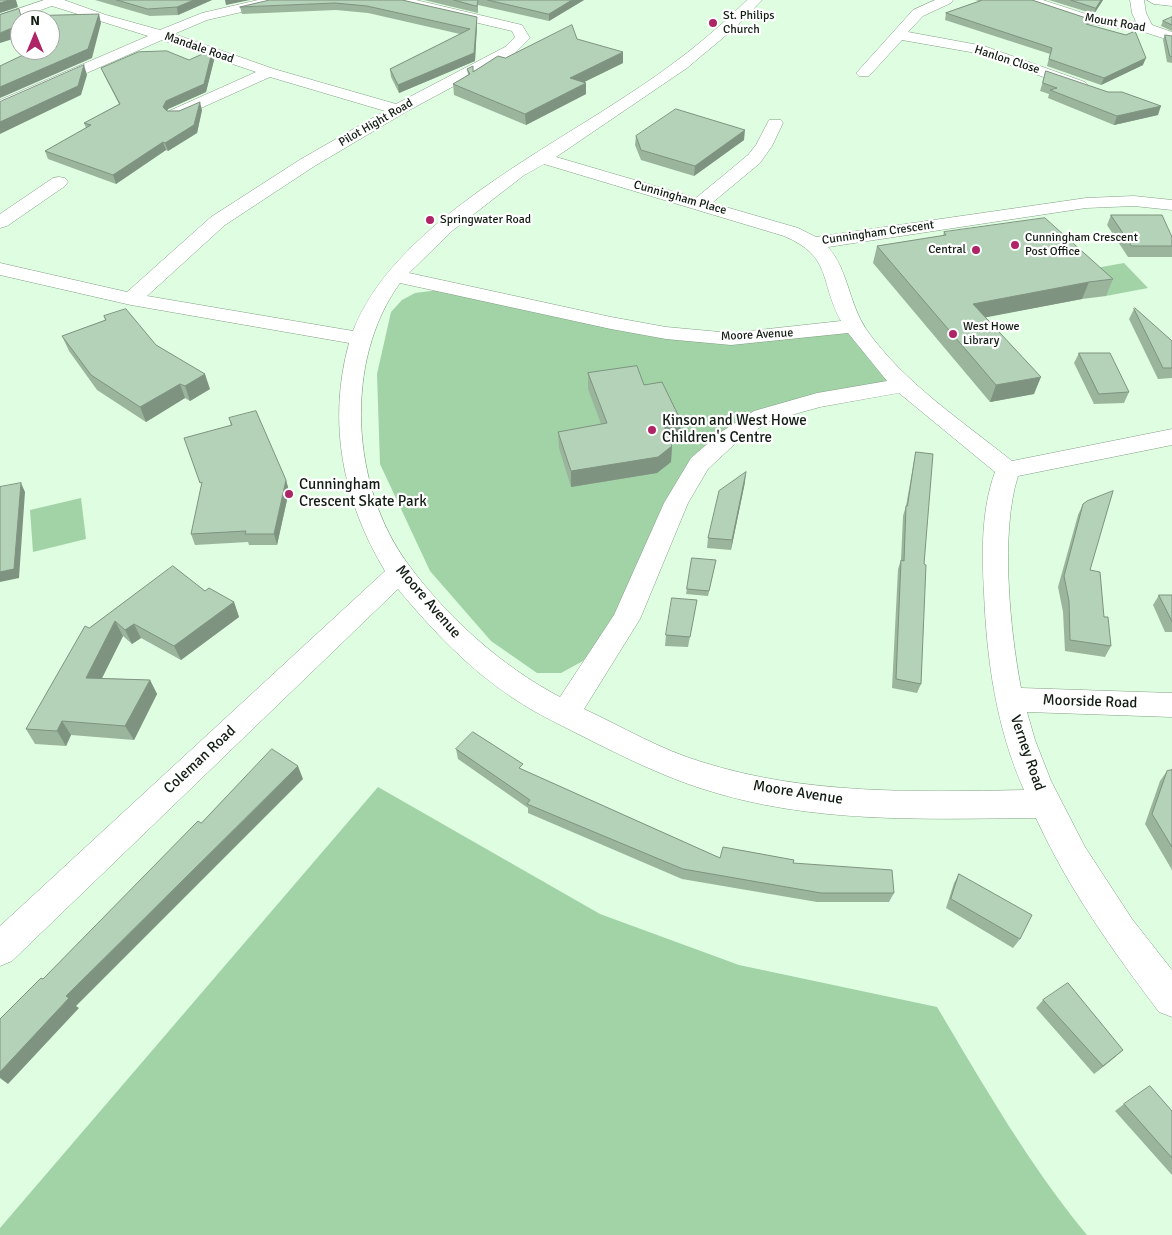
<!DOCTYPE html>
<style>
body{margin:0}
#map{position:relative;width:1172px;height:1235px;overflow:hidden;background:#dffde1;font-family:Signika,sans-serif}
canvas{display:block}
.north{position:absolute;left:10px;top:10px;width:50px;height:50px;box-sizing:border-box;background:#fff;border:1px solid #a0a5a1;border-radius:50%;rotate:0deg;font-size:14px;font-weight:700;line-height:20px;text-align:center;color:#121d13}
.north::after{content:'';display:block;margin:auto;width:18px;height:22px;background:#ae2465;clip-path:polygon(50% 0,100% 100%,50% 72%,0 100%)}
</style>
<div id="map">
<canvas width="1172" height="1235"></canvas>
<div class="north">N</div>
</div>
<script>
const ctx = document.querySelector('canvas').getContext('2d');
ctx.lineJoin = 'round';
function fill(path, color) { ctx.fillStyle = color; ctx.fill(path, 'evenodd'); }
function strokePath(path, color, width, dash) { ctx.strokeStyle = color; ctx.lineWidth = width; ctx.lineCap = dash ? 'butt' : 'round'; ctx.setLineDash(dash || []); ctx.stroke(path); }
function label(font, color, halo, rows, align = 'center') {
  ctx.font = font + ' Signika,sans-serif'; ctx.lineWidth = 4.5; ctx.setLineDash([]); ctx.textBaseline = 'middle'; ctx.strokeStyle = halo; ctx.fillStyle = color; for (const [text, x, y, turn = 0] of rows) {
    ctx.save(); ctx.translate(x, y); ctx.rotate((+turn || 0) * Math.PI / 180); ctx.textAlign = isNaN(turn) ? turn : align; if (halo) ctx.strokeText(text, 0, 0); ctx.fillText(text, 0, 0); ctx.restore();
  }
}
fill(new Path2D(`
 M1124 263 1148 288 1106 296 1079 271Z
 M439 290 731 339 854 326 903 385 762 416 699 464 612 626 583 661 561 673H537L491 641 430 571 380 464 377 374 391 312 402 300 415 293Z
 M81 498 86 539 33 552 30 510Z
 M378 787 600 914 739 965 937 1007C983 1084 1029 1165 1087 1235H0V1228Z`), '#a2d3a7');
const minor = new Path2D(`
 M44 0H64L106 15 160 30 202 13 258 0H283L281 3 207 20 174 34 274 69 396 104 505 47 515 37 512 31 394 3 392 0H416L522 25 530 38 515 53 404 113 313 167 225 225 147 296 353 331C392 229 535 156 623 98 668 69 709 38 747 0H762L737 26 687 68 556 157 696 198 748 155 756 145 769 120H781L783 123 772 146 760 163 712 203 798 228 816 237 1086 198 1134 196 1172 200V210L1134 206 1086 208 828 247C848 269 849 304 866 329 904 383 961 420 1012 461L1172 429V445L1018 476C1000 532 1010 630 1021 688L1172 693V717L1027 712 1035 740 1051 781 1085 847 1132 919 1172 970V1017L1159 1012C1113 951 1068 888 1036 818 924 819 811 824 703 789 665 777 628 759 592 741 565 727 538 715 513 698 469 669 432 630 398 589L12 961 0 966V926L385 571C343 501 327 423 349 343L131 305 0 275V263L127 292 211 217 301 159 385 111 270 77 181 117H169L167 114 169 111 256 72 162 40 0 111V100L148 36 52 6 0 24V15ZM544 164 784 236C833 257 819 281 841 321L731 333 666 327 611 317 409 273 452 231 523 176ZM400 283 611 329 666 339 731 345 848 333 887 381 817 393 754 411 721 432 691 458 664 503 614 615 560 697C501 666 447 617 408 564 351 487 343 361 400 283ZM899 393 995 472C981 511 982 552 984 593 987 661 996 727 1024 790 916 792 806 795 702 762 661 750 623 727 584 709L640 619 688 503 708 469 737 442 770 421 820 407Z
 M935 0H953L951 3 923 16 908 32 984 46 1085 82 1088 85 1085 88 1080 90 976 53 902 40 869 76H859L856 73 859 70 913 10Z
 M1023 0H1043L1092 16 1136 22 1132 13 1130 0H1144L1146 13 1152 25 1172 32V41L1144 32 1085 23 1025 3Z
 M1147 0H1172V6L1154 4Z
 M59 177 65 178 68 182 65 186 7 226 0 228V214L53 178Z`);
strokePath(minor, '#839f86', 1);
fill(minor, '#fff');
fill(new Path2D(`
 M95 0H212L178 15 150 16Z
 M402 0 477 17V25L475 61 399 93 391 77 390 69 460 34 368 13 336 10 242 14 240 7Z
 M424 0H584L549 21 478 5V13Z
 M975 0H1032L1089 19 1088 24 1143 65 1101 85 1047 66 1050 54 945 20 946 13 979 1Z
 M1049 0H1103L1094 14Z
 M1172 17V31L1161 26 1163 21Z
 M1165 35 1172 36V63L1167 62 1163 40Z
 M577 39 623 63 584 82 586 94 526 125 454 95 453 84 468 75 467 69 473 66V71L505 58Z
 M189 60H214L206 92 168 109 167 111 202 110 197 133 168 151 166 150 116 184 48 159 45 151 86 128 84 123 119 104 104 75 101 68Z
 M1046 71 1158 115 1114 125 1048 98 1049 94 1040 91Z
 M636 136 744 140 694 176 641 160 635 145Z
 M1111 215 1172 237V257H1128L1107 225Z
 M944 232 1113 279 1106 296 1082 299 985 317 1034 394 990 402 873 263 877 246 943 236Z
 M1134 309 1172 341V378L1158 379 1129 319Z
 M104 316 156 345 210 389 190 401 185 398 146 422 97 390 69 351 62 336 105 320Z
 M1079 353 1129 392 1124 403 1094 404 1074 363Z
 M588 373 644 385 680 437 670 440 672 446 671 462 657 473 571 487 559 448 558 432 601 424 588 389Z
 M229 418 286 480 289 491 277 545H249L248 542 195 545 191 534 231 426Z
 M916 452 924 564 921 684 917 693 892 688 898 569 901 560 903 516 906 506 914 461Z
 M745 482 731 550 707 548 708 538Z
 M1083 504 1090 570 1104 617 1111 646 1105 657 1065 651 1063 612 1058 587 1078 515Z
 M692 558 715 565 708 596 686 594Z
 M205 591 234 602 239 617 181 660 141 638 132 644 123 636 102 678 150 680 157 694 134 740 71 735 66 746 35 744 26 729 89 628Z
 M1159 595H1172V632H1165L1153 605Z
 M695 610 688 647 665 646 666 635Z
 M456 749 523 770 720 858 793 863 894 893 889 902H817L682 879 528 813V808L458 759Z
 M1172 770V870L1145 824 1160 781 1167 771Z
 M959 874 1020 939 1013 948 946 908 954 883Z
 M1043 1000 1123 1050 1094 1074 1036 1008Z
 M1124 1104 1172 1111V1175L1115 1111Z`), '#9bb59d');
fill(new Path2D(`
 M9 0H16L18 7 0 13V3Z
 M194 0H212L178 15 177 7Z
 M225 0H250L226 5Z
 M572 0H584L549 21V14Z
 M1101 0H1103L1094 14 1096 8Z
 M99 14 101 23 92 58 0 98V87Z
 M477 17V25L475 61 399 93 398 85 474 53Z
 M12 28 16 38 0 43V33Z
 M212 52 214 60 206 92 168 109 165 115 163 107 166 101Z
 M623 52V63L570 89V78Z
 M1146 58 1143 65 1101 85 1104 78Z
 M84 65 87 75 81 95 0 134V122Z
 M586 83V94L526 125 525 114Z
 M200 102 202 110 197 133 168 151 165 143Z
 M1161 106 1158 115 1114 125 1117 116Z
 M745 130 744 140 694 176 695 166Z
 M163 142 166 150 116 184 113 175Z
 M1089 282 1082 299 967 321 973 304Z
 M205 374 210 389 190 401 185 386Z
 M1041 377 1034 394 990 402 996 385Z
 M180 384 185 398 146 422 140 407Z
 M681 421 680 437 663 442 664 426Z
 M672 446 671 462 657 473 571 487V471Z
 M746 472 745 482 731 550 732 540Z
 M286 480 289 491 277 545 274 534Z
 M21 483 25 492 19 578 0 582V572Z
 M234 602 239 617 181 660 174 646Z
 M115 621 123 636 95 692 86 678Z
 M134 624 141 638 132 644 125 630Z
 M150 680 157 694 134 740 125 726Z
 M62 721 71 735 66 746 57 731Z
 M298 766 303 779 76 1006 79 1008 8 1084 0 1078V1072L66 996Z
 M1123 1050 1114 1058 1094 1074 1103 1066Z`), '#7e9380');
const building = new Path2D(`
 M0 0H9L0 3Z
 M117 0H194L177 7 148 9Z
 M270 0H402L477 17 474 53 398 85 390 69 470 29 367 6 335 3 240 7Z
 M454 0H478L477 6Z
 M488 0H572L549 14Z
 M983 0H1032L1089 19 1086 24 1126 35 1135 31 1146 58 1104 78 1049 59 1052 48 946 13Z
 M1071 0H1101L1096 8Z
 M19 9 21 16 99 14 88 49 0 87V66L23 55 21 50H50V20H20V48L12 28 0 33V15Z
 M1172 17V25L1163 21Z
 M572 25 577 39 623 52 570 78 586 83 525 114 453 84 470 74 467 69 473 66V72L498 56 505 58Z
 M1165 35 1172 36V57L1170 56Z
 M167 51 189 60 209 51 212 52 204 84 166 101 163 107 167 111H179L200 102 194 125 165 143 163 142 113 175 45 151 91 125 84 123 120 104 101 68 138 52Z
 M84 65 78 86 0 122V102Z
 M1046 71 1108 92H1122L1161 106 1117 116 1050 90 1057 88 1043 83Z
 M676 109 745 130 695 166 641 150 636 136Z
 M1111 215H1162L1172 237V246H1132Z
 M1045 218 1113 279 1089 282 973 304 1041 377 996 385 877 246 946 235 944 232Z
 M1135 308 1172 341V368H1163L1134 309Z
 M126 309 156 345 205 374 185 386 180 384 140 407 91 375 62 336 106 320 104 316Z
 M1079 353H1110L1129 392 1099 394Z
 M637 366 644 385 662 382 681 421 664 426 672 446 658 457 571 471 558 432 607 423 588 373Z
 M256 411 286 480 274 534H245L246 531 191 534 202 482 200 483 184 438 232 425 229 418Z
 M916 452 933 454 924 564 926 565 921 684 896 679 901 560 904 561 906 506H907Z
 M746 472 732 540 708 538 719 491Z
 M21 483 14 569 0 572V487Z
 M1113 491 1090 570 1100 572 1104 617H1108L1111 646 1070 640 1069 601 1064 576 1083 504 1087 501Z
 M692 558 716 560 709 591 687 589Z
 M173 566 205 591 209 588 234 602 174 646 134 624 125 630 115 621 86 678 150 680 125 726 62 721 57 731 26 729 85 626 89 628Z
 M1159 595H1172V621Z
 M672 598 697 600 690 637 666 635Z
 M473 732 523 764 519 768 720 858 723 847 794 860 793 863 892 870 894 893H821L683 869 527 804 530 800 456 749Z
 M272 749 298 766 66 996 69 998 0 1072V1019L41 978 43 979 198 821 201 823Z
 M1172 770V847L1152 814 1167 771Z
 M959 874 1032 915 1020 939 951 899Z
 M1068 983 1123 1050 1103 1066 1043 1000Z
 M1150 1086 1172 1111V1158L1124 1104Z`);
fill(building, '#b4d2b7');
strokePath(building, '#7e9380', 1);
for (const [x, y, r, color] of [
 [713,23,5,"#ae2465"],
 [430,220,5,"#ae2465"],
 [1015,245,5,"#ae2465"],
 [976,250,5,"#ae2465"],
 [953,334,5,"#ae2465"],
 [652,430,5,"#ae2465"],
 [289,494,5,"#ae2465"]
]) { const dot = new Path2D(); dot.arc(x, y, r, 0, 2 * Math.PI); ctx.fillStyle = color; ctx.fill(dot); strokePath(dot, '#fff', 2); }
label('12px', '#121d13', '#fff', [
 ["St. Philips",723,16],
 ["Church",723,30],
 ["Springwater Road",440,220],
 ["Cunningham Crescent",1025,238],
 ["Post Office",1025,252],
 ["Central",966,250,"right"],
 ["West Howe",963,327],
 ["Library",963,341]
], 'left');
label('12px', '#121d13', '#fff', [
 ["Mount Road",1115,23,10],
 ["Mandale Road",199,48,19],
 ["Hanlon Close",1007,60,18],
 ["Pilot Hight Road",376,123,-30],
 ["Cunningham Place",680,198,16],
 ["Cunningham Crescent",878,233,-8],
 ["Moore Avenue",757,335,-3]
]);
label('15px', '#121d13', '#fff', [
 ["Kinson and West Howe",662,421],
 ["Children's Centre",662,438],
 ["Cunningham",299,485],
 ["Crescent Skate Park",299,502]
], 'left');
label('15px', '#121d13', '#fff', [
 ["Moore Avenue",428,602,49],
 ["Moorside Road",1090,702,2],
 ["Verney Road",1027,753,71],
 ["Coleman Road",200,760,-43],
 ["Moore Avenue",798,793,9]
]);
</script>
